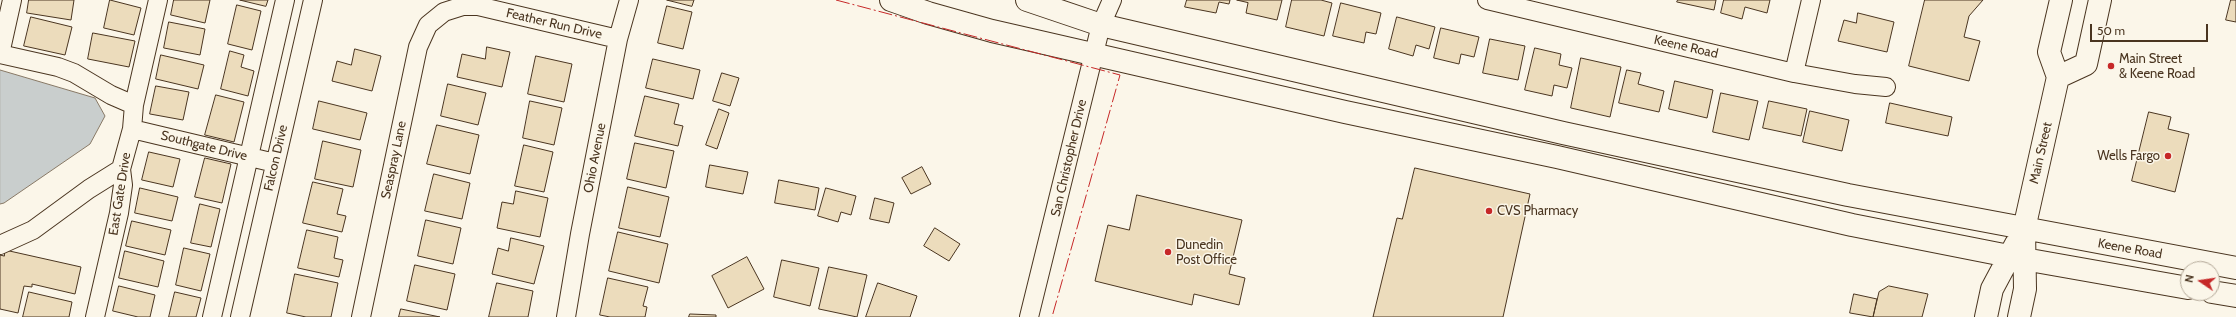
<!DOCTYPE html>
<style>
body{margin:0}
#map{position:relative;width:2236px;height:317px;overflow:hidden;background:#fbf6e9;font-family:Cabin,sans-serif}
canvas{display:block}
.north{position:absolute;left:2180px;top:261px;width:40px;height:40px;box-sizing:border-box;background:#fbf6e9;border:1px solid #b4a999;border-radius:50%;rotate:283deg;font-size:11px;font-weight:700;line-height:16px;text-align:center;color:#4a3520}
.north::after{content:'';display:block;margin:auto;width:14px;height:18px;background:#c62828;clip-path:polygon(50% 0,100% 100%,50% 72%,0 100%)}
.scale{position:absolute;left:2090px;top:24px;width:118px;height:18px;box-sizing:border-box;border:2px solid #4a3520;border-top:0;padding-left:5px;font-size:12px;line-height:14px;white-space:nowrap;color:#4a3520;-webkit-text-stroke:3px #fbf6e9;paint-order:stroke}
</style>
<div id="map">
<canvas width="2236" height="317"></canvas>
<div class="north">N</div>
<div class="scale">50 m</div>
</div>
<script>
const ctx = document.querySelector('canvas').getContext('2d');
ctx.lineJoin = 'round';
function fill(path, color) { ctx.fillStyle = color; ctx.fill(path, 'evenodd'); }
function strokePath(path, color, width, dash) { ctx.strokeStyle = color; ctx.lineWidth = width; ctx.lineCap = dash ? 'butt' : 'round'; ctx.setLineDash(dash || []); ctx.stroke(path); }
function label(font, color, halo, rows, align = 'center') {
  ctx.font = font + ' Cabin,sans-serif'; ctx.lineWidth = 3; ctx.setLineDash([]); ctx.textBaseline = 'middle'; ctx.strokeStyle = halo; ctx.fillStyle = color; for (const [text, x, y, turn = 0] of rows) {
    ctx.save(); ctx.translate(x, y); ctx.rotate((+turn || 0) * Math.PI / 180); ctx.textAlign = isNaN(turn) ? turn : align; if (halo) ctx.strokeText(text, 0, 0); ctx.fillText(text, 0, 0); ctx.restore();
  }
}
const water = new Path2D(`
 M0 70 95 98 105 116 90 144 4 203 0 204Z`);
fill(water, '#c9cecd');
strokePath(water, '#887966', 1);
const building = new Path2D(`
 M29 0H74L71 20 27 13Z
 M110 0 141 8 134 35 104 28Z
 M174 0H210L205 23 171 15Z
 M240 0H268L266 6Z
 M667 0H694L692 6Z
 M1187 0H1230L1229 4 1219 2 1216 13 1185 7Z
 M1237 0H1282L1277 20 1246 13 1248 3Z
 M1292 0H1321L1332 3 1324 36 1286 27Z
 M1678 0H1716L1714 10 1677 2Z
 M1724 0H1770L1767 13 1745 7 1742 19 1721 13Z
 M1925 0H1983L1969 16 1964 37 1980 41 1969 81 1909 66Z
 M2231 0H2236V22L2226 20Z
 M1341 3 1381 13 1376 34 1366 32 1364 43 1333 36Z
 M237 5 261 11 252 50 228 44Z
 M667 6 692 12 683 49 658 43Z
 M1858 13 1894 22 1887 52 1838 41 1844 20 1856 23Z
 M31 17 72 27 65 55 24 46Z
 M1397 17 1435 27 1429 49 1416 45 1413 56 1389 49Z
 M169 22 205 29 200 55 164 48Z
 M1441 28 1479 37 1474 57 1461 54 1459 64 1434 58Z
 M93 33 135 41 129 67 88 59Z
 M1490 39 1525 46 1518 80 1483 73Z
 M487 47 510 52 502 87 457 77 462 54 485 59Z
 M1535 48 1561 54 1559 65 1572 68 1567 88 1554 85 1552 96 1525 90Z
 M355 49 381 56 372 91 332 81 337 61 351 65Z
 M230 51 244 55 241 67 254 71 248 96 221 89Z
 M161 55 204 65 198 89 156 79Z
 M536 56 572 64 564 102 528 94Z
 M1581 58 1621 67 1610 117 1571 108Z
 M653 59 700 70 693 99 646 88Z
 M1627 70 1641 73 1638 84 1664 91 1659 112 1619 103Z
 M722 73 739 78 730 106 713 101Z
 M1675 81 1713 90 1707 118 1669 109Z
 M448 84 486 93 478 125 441 116Z
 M156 86 189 92 183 120 150 114Z
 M1721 93 1758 101 1749 140 1713 132Z
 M216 95 244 102 234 142 205 135Z
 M645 96 679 104 674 124 683 126 678 146 635 136Z
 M319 101 367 113 360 140 313 129Z
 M530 101 562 108 554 145 523 138Z
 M1769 101 1807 109 1801 136 1763 128Z
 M1890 103 1952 117 1948 136 1886 123Z
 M719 109 729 113 717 149 706 145Z
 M1810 111 1849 120 1842 151 1803 142Z
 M2149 112 2171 117 2168 129 2189 134 2175 192 2132 181Z
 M437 125 479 135 470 174 427 164Z
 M323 141 361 150 353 187 315 179Z
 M635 143 674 151 666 188 627 179Z
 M524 145 553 152 544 192 515 186Z
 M149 152 180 159 173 187 142 180Z
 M205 158 231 164 222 203 195 197Z
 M710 165 748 172 743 194 706 187Z
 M922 167 931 184 911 194 902 178Z
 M1415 168 1530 194 1503 317H1373L1397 218 1402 219Z
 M434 174 470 183 462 219 425 211Z
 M779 180 819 188 815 210 775 203Z
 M313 182 343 189 337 214 346 216 342 232 303 223Z
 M628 187 669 197 660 237 619 228Z
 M140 188 178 197 172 221 135 213Z
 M826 188 856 196 851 215 841 212 838 222 818 216Z
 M516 191 548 198 540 237 497 228 502 202 513 204Z
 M1137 195 1242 220 1229 274 1245 278 1239 305 1194 294 1192 305 1095 281 1108 225 1129 230Z
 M875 198 894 203 889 223 870 219Z
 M200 204 220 209 211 247 191 243Z
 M426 220 461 228 453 264 418 256Z
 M132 221 171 230 165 255 126 246Z
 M935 228 960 244 949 261 924 246Z
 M307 230 338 237 334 258 343 260 339 277 298 268Z
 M618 232 668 244 659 283 609 271Z
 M511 238 544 246 534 284 492 274 498 248 508 251Z
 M184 248 210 254 201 291 176 285Z
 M5 250 81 267 75 294 32 284V287L24 286 18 313 0 309V255L4 256Z
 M125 251 164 261 158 287 119 278Z
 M747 257 764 289 728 308 712 276Z
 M782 260 819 268 810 306 774 297Z
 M415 265 455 274 447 310 407 301Z
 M829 267 867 275 857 317 819 309Z
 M295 274 338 283 331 317H306L287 313Z
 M608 278 648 287 643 306 647 307 645 317H610L600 315Z
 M497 283 533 291 528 317H489Z
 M878 283 917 296 910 317H866Z
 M119 286 155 295 150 317H138L113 311Z
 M1889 286 1928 294 1922 317H1873L1879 292Z
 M29 292 72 302 69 317H23Z
 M175 292 201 298 196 317H169Z
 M1854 294 1877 299 1873 317 1850 313Z
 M401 309 440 317H399Z
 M690 314 716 315V317H689Z`);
fill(building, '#ecdcbc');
strokePath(building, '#4a3520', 1);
const minor = new Path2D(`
 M1487 0 1794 73 1855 84 1886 87
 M0 54 58 67 74 73 111 95 134 105
 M0 54 12 0
 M1794 73 1811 0
 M132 129 275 163
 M0 245 33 230 89 189 121 169
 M95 317 119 213 123 185 121 169 132 129 134 105 158 0
 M212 317 285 0
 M240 317 313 0
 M361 317 418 47 428 25 444 12 463 6H478L618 39
 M566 317 580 234 618 39 629 0
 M1029 317 1101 25 1112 0`);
const major = new Path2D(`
 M891 0 928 13 992 31 1345 112 1557 157 1852 225 2024 259 2188 288
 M1027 0 1101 25 1563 133 1848 195 2236 268
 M2058 77 2086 64 2100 0
 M2212 292 2236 296
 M1986 317 1992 289 2016 244
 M2019 317 2025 289 2024 229 2058 77 2049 52 2061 0`);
strokePath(minor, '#4a3520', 20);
strokePath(major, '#4a3520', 24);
strokePath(minor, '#fbf6e9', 18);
strokePath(major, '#fbf6e9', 22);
strokePath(new Path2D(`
 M836 0 1120 75 1052 317`), '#c62828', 1, [14, 3, 2, 3]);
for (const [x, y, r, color] of [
 [2111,66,4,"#c62828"],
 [2168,156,4,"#c62828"],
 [1489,211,4,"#c62828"],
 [1168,252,4,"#c62828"]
]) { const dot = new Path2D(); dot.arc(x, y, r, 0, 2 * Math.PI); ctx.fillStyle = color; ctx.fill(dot); strokePath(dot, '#fbf6e9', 1.5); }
label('13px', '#4a3520', '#fbf6e9', [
 ["Feather Run Drive",554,24,13],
 ["Keene Road",1686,47,13],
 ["Southgate Drive",204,146,14],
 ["Main Street",2041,153,-77],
 ["Falcon Drive",276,158,-77],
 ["Ohio Avenue",595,158,-79],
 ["San Christopher Drive",1069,158,-77],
 ["Seaspray Lane",394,160,-78],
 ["East Gate Drive",120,194,-81],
 ["Keene Road",2130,249,10]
]);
label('13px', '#4a3520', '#fbf6e9', [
 ["Main Street",2119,59],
 ["& Keene Road",2119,74],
 ["Wells Fargo",2160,156,"right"],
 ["CVS Pharmacy",1497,211],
 ["Dunedin",1176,245],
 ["Post Office",1176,260]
], 'left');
</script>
